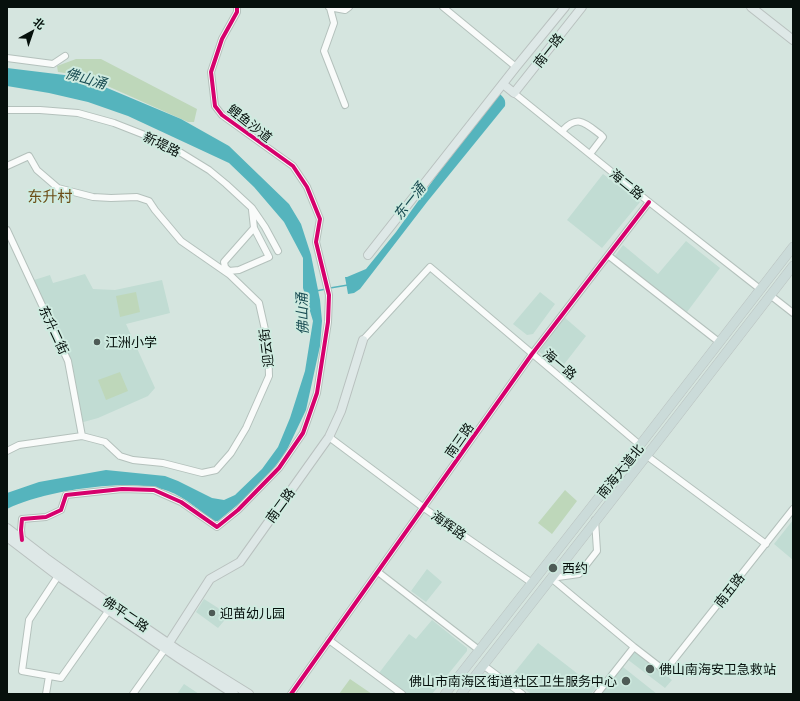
<!DOCTYPE html>
<meta charset="utf-8">
<style>
body{margin:0}
#map{position:relative;width:800px;height:701px;overflow:hidden;background:#d5e5df;font-family:Georgia,"Noto Sans SC",serif}
canvas{display:block}
.frame{position:absolute;inset:0;border:8px solid #06100c;pointer-events:none}
.north{position:absolute;left:12px;top:12px;width:40px;height:40px;-webkit-text-stroke:3px #cfebe0;paint-order:stroke;rotate:40deg;font-size:11px;font-weight:700;line-height:16px;text-align:center;color:#06100c}
.north::after{content:'';display:block;margin:auto;width:14px;height:18px;background:#06100c;clip-path:polygon(50% 0,100% 100%,50% 72%,0 100%)}
</style>
<div id="map">
<canvas width="800" height="701"></canvas>
<div class="frame"></div>
<div class="north">北</div>
</div>
<script>
const ctx = document.querySelector('canvas').getContext('2d');
ctx.lineJoin = 'round';
function fill(path, color) { ctx.fillStyle = color; ctx.fill(path, 'evenodd'); }
function strokePath(path, color, width, dash) { ctx.strokeStyle = color; ctx.lineWidth = width; ctx.lineCap = dash ? 'butt' : 'round'; ctx.setLineDash(dash || []); ctx.stroke(path); }
function label(font, color, halo, rows, align = 'center') {
  ctx.font = font + ' Georgia,"Noto Sans SC",serif'; ctx.lineWidth = 4; ctx.setLineDash([]); ctx.textBaseline = 'middle'; ctx.strokeStyle = halo; ctx.fillStyle = color; for (const [text, x, y, turn = 0] of rows) {
    ctx.save(); ctx.translate(x, y); ctx.rotate((+turn || 0) * Math.PI / 180); ctx.textAlign = isNaN(turn) ? turn : align; if (halo) ctx.strokeText(text, 0, 0); ctx.fillText(text, 0, 0); ctx.restore();
  }
}
fill(new Path2D(`
 M603 174 640 202 602 248 567 220Z
 M686 241 720 268 687 312 614 257 623 245 658 274Z
 M85 274 93 289 115 290 162 280 170 313 126 324 155 388 148 396 98 418 80 423 68 361 31 281 50 275 53 283Z
 M540 292 555 304 533 334 527 335 513 324Z
 M564 317 586 336 562 367 539 352Z
 M793 520V560L774 544Z
 M427 569 442 582 426 602 411 591Z
 M204 599 229 615 218 628 196 612Z
 M432 620 467 648V651L432 694H407L379 673 409 634 416 639Z
 M538 643 596 688 591 694H531L510 678Z
 M633 653H638L672 680 665 688 627 659Z
 M623 667 657 694H601Z
 M184 684 199 694H177Z`), '#c1dcd3');
fill(new Path2D(`
 M76 59H101L197 109 194 122H188L85 76 58 72 57 66Z
 M136 292 140 312 120 317 116 296Z
 M120 372 128 391 106 400 98 380Z
 M565 490 577 501 552 534 538 523Z
 M350 679 372 694H339Z`), '#bed7ba');
fill(new Path2D(`
 M7 68 81 77 181 119 229 146 289 204 301 224 311 255 320 300 322 321 320 346 306 410 285 454 265 479 241 502 218 521H213C199 510 185 497 168 491 129 477 43 491 7 509V493L39 482 106 470 165 476 178 481 212 498 224 500 235 495 262 469 278 447 290 418 305 371 313 321 303 288V258L284 222 254 187 229 163 128 116 88 102 49 93 7 86Z
 M500 94C504 98 506 100 505 106L427 202 360 289 354 293 348 294 345 277H347L366 269 396 232 439 172Z`), '#55b4bd');
strokePath(new Path2D(`
 M330 288 348 285
 M316 291 326 289`), '#55b4bd', 1.5);
const minor = new Path2D(`
 M329 7 345 10 349 7
 M443 7 516 67
 M330 8 334 23 324 51 345 105
 M7 58 53 64 65 56
 M514 93 649 202 760 289
 M7 110H40L78 113 114 123 165 143 209 170 226 184 252 208 265 227 278 251
 M562 131C578 114 585 123 601 135L603 137 590 154
 M7 166 29 156 37 170 58 188 93 197 111 198 137 197 149 201 155 210 181 241 230 275 259 303 268 343 269 376 246 428 231 453 216 470 202 473 163 463 133 460 120 456 105 442 82 436 19 445 7 451
 M252 210 254 228 269 257 239 270 229 271 225 267 224 262 254 228
 M7 230 68 361 82 436
 M609 256 719 342
 M770 295 793 313
 M363 340 430 267 640 445
 M329 437 424 508 532 583
 M647 456 766 544
 M22 540 21 530 22 519 46 517 61 510 66 495 122 489 154 490 181 502 217 527 238 510 279 468 303 433 317 393 328 322 329 295 316 242 320 219 307 187 293 166 222 115 215 106 211 72 222 39 237 12V7
 M378 572 479 650
 M58 576 29 620 22 671 61 678 109 610
 M551 578 634 647 665 671 793 509
 M551 578 579 574 597 551 595 520
 M329 640 402 694
 M483 665 522 694
 M46 694 49 676
 M133 694 165 649
 M291 694 532 354 649 202
 M597 694 634 647`);
const major = new Path2D(`
 M751 7 793 40
 M503 84 514 93 582 7
 M368 255 516 67 565 7
 M7 528 46 558 106 601 178 650 249 694
 M7 537 58 576 180 659 234 694
 M165 649 210 579 240 562 329 437 341 411 363 340`);
const highway = new Path2D(`
 M445 694 621 469 640 445 793 247
 M461 694 665 432 793 266`);
strokePath(minor, '#b4c1bc', 8);
strokePath(major, '#b9c1bf', 10);
strokePath(highway, '#b9c1bf', 10);
strokePath(minor, '#f9fbfa', 6);
strokePath(major, '#dee8e7', 8);
strokePath(highway, '#cbdbd9', 9);
strokePath(new Path2D(`
 M22 540 21 530 22 519 46 517 61 510 66 495 122 489 154 490 181 502 217 527 238 510 279 468 303 433 317 393 328 322 329 295 316 242 320 219 307 187 293 166 222 115 215 106 211 72 222 39 237 12V7
 M291 694 532 354 649 202`), '#d6006c', 4);
for (const [x, y, r, color] of [
 [97,342,4,"#4e5b56"],
 [553,568,5,"#4e5b56"],
 [212,613,4,"#4e5b56"],
 [650,669,5,"#4e5b56"],
 [626,681,5,"#4e5b56"]
]) { const dot = new Path2D(); dot.arc(x, y, r, 0, 2 * Math.PI); ctx.fillStyle = color; ctx.fill(dot); strokePath(dot, '#cfebe0', 1.5); }
label('13px', '#06100c', '#cfebe0', [
 ["南一路",548,50,-52],
 ["鲤鱼沙道",250,123,38],
 ["新堤路",162,144,26],
 ["海二路",627,184,39],
 ["东升二街",54,330,65],
 ["迎云街",266,348,-97],
 ["海一路",560,364,40],
 ["南三路",459,440,-55],
 ["南海大道北",620,471,-51],
 ["南二路",280,505,-54],
 ["海辉路",449,525,35],
 ["南五路",729,590,-52],
 ["佛平二路",126,614,34]
]);
label('13px', '#06100c', '#cfebe0', [
 ["江洲小学",105,342],
 ["西约",562,568],
 ["迎苗幼儿园",220,613],
 ["佛山南海安卫急救站",659,669],
 ["佛山市南海区街道社区卫生服务中心",617,681,"right"]
], 'left');
label('italic 14px', '#1a4d53', '#cfebe0', [
 ["佛山涌",86,78,16],
 ["东一涌",409,201,-52],
 ["佛山涌",302,314,-92]
]);
label('15px', '#6c4e18', '#cfebe0', [
 ["东升村",50,196]
]);
</script>
